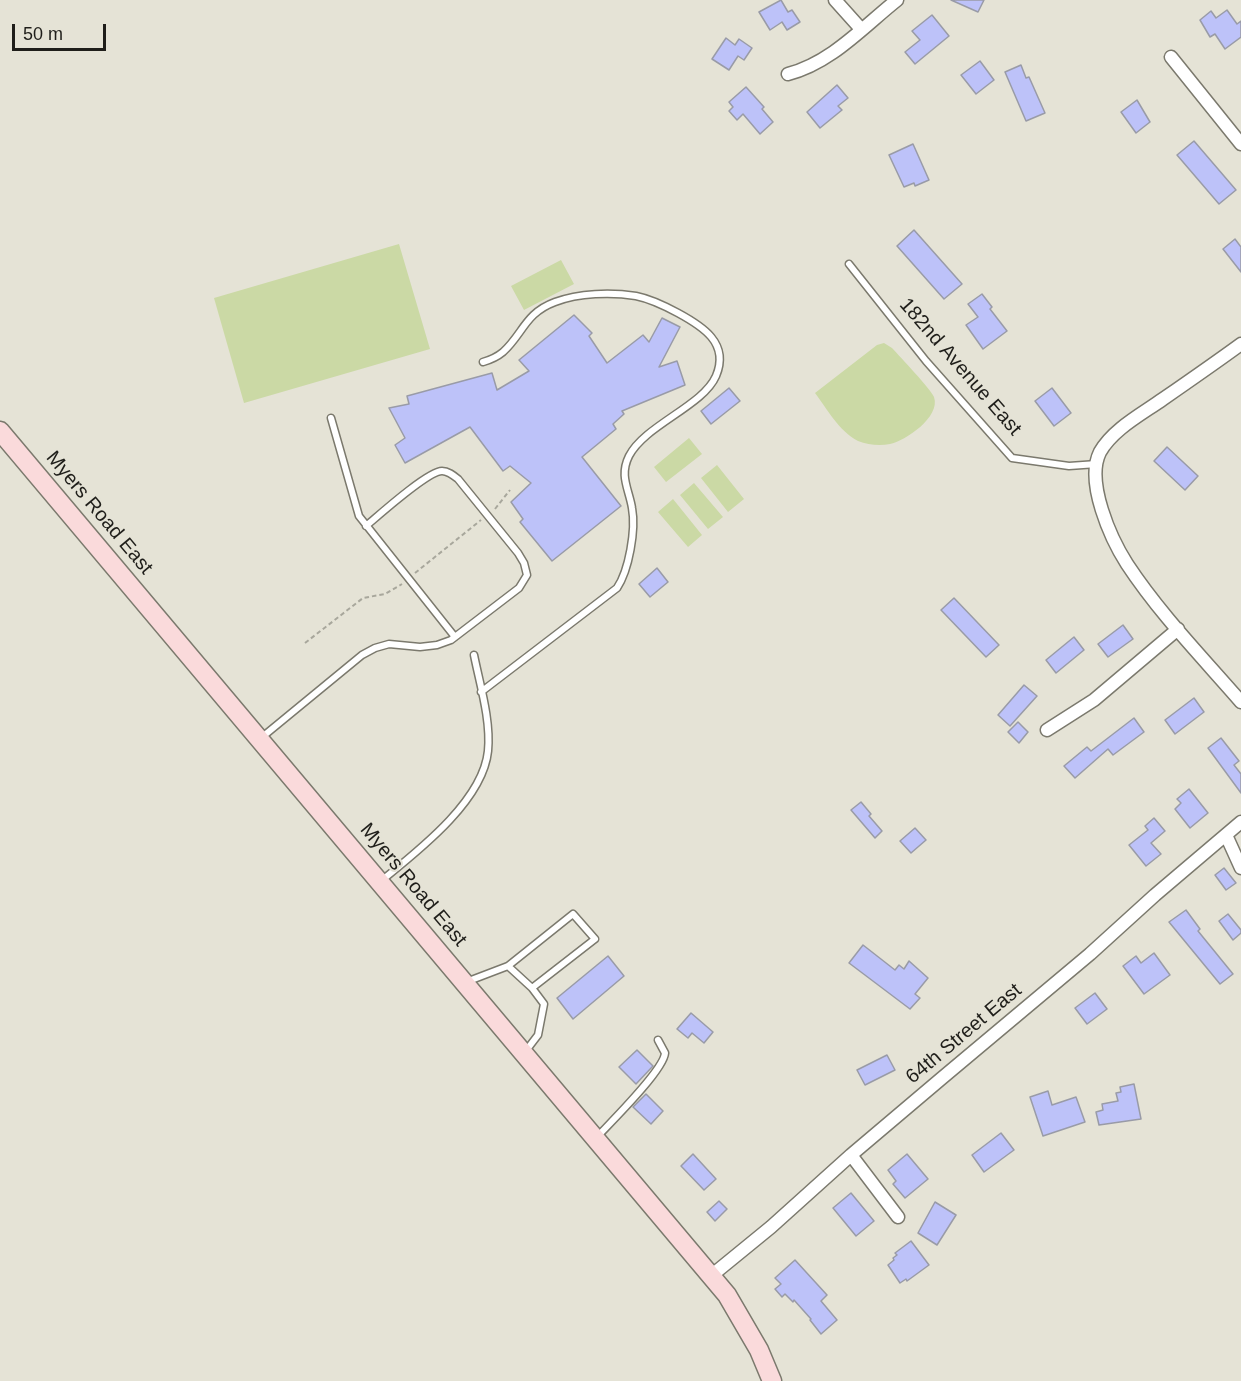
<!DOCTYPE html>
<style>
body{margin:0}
#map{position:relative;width:1241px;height:1381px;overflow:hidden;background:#e5e3d6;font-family:Arial,sans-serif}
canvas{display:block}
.scale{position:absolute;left:12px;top:24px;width:94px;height:27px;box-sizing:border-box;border:3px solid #1f1e1a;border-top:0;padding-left:8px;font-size:18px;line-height:21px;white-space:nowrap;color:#1f1e1a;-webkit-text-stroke:4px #e5e3d6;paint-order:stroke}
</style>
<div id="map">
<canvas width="1241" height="1381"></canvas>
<div class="scale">50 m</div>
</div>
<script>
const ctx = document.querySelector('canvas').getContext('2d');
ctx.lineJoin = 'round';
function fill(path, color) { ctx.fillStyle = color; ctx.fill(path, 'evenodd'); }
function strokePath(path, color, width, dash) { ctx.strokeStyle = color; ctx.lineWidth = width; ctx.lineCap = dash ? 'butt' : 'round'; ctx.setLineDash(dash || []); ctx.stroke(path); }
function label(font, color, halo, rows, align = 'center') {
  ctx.font = font + ' Arial,sans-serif'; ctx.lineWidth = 4.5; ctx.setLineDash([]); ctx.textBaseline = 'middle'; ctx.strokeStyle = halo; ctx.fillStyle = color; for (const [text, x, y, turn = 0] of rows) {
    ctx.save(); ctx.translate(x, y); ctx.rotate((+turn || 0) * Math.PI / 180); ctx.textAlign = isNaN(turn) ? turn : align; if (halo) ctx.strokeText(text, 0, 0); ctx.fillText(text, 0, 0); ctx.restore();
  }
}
fill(new Path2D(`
 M399 244 430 349 244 403 214 298Z
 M561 260 574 284 524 310 511 286Z
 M884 343 892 348C901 358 930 388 934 397 941 417 905 441 890 444 880 446 868 445 858 441 839 431 827 409 815 393L877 345Z
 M689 438 702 454 666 482 654 467Z
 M717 465 744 499 728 512 701 478Z
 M694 483 723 517 708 529 680 495Z
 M673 499 702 535 688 547 658 512Z`), '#cbd9a5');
const building = new Path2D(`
 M781 0 788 12 792 10 800 22 787 30 782 22 770 30 759 12Z
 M951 0H984L978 12Z
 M1227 10 1237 24 1241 21V37L1225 49 1215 34 1210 37 1200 20 1211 11 1216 18Z
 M932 15 949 36 915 64 905 52 920 40 912 31Z
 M726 38 735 45 739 39 752 48 744 60 738 56 729 70 712 59Z
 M980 61 994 80 976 94 961 75Z
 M1021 65 1026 78 1029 77 1045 113 1026 121 1005 72Z
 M837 85 848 98 838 106 842 110 820 128 807 112Z
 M746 87 764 107 762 109 773 122 760 134 743 114 737 120 729 111 733 107 729 102Z
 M1137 100 1150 122 1136 133 1121 112Z
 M1194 141 1236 190 1219 204 1177 155Z
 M913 144 929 180 915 186 914 183 904 187 889 155Z
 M914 230 962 284 944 299 897 246Z
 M1235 239 1241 247V272L1223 249Z
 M982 294 992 307 990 309 1007 331 983 349 966 325 978 317 968 304Z
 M574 315 592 333 589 336 607 363 643 335 649 342 662 318 680 327 659 367 677 361 685 385 622 411 624 414 613 424 616 429 582 457 621 506 552 561 520 522 523 519 511 502 531 483 510 466 503 471 470 427 405 463 395 445 405 438 389 408 409 404 407 396 492 373 497 390 529 371 519 360Z
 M729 388 740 401 711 424 701 411Z
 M1052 388 1071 413 1054 426 1035 401Z
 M1167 447 1198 476 1185 490 1154 461Z
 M657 568 668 582 650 597 639 584Z
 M954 598 999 645 986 657 941 610Z
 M1123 625 1133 639 1108 657 1098 644Z
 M1074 637 1084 650 1056 673 1046 660Z
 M1024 685 1037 696 1010 726 998 715Z
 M1194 698 1204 712 1175 734 1165 720Z
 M1134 718 1144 732 1113 755 1108 749 1075 778 1064 766 1087 747 1091 751Z
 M1018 722 1028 732 1019 743 1008 732Z
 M1221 738 1239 761 1234 765 1241 774V793L1208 748Z
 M1189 789 1208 813 1190 828 1175 809 1181 803 1177 799Z
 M861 802 871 814 869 816 882 831 875 838 851 810Z
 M1154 818 1165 831 1151 843 1161 854 1146 866 1129 845 1148 830 1145 826Z
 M915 828 926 840 911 853 900 841Z
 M1224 868 1236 883 1226 890 1215 875Z
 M1186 910 1200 929 1198 931 1233 974 1220 984 1169 922Z
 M1228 914 1241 930V933L1233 940 1219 921Z
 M863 945 895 970 899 965 904 969 909 961 928 978 915 994 920 998 910 1009 849 963Z
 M1154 953 1170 975 1144 994 1123 966 1136 956 1141 963Z
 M608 956 624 976 573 1019 557 998Z
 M1095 993 1107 1009 1087 1024 1075 1008Z
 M691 1013 713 1032 704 1043 692 1033 688 1038 677 1029Z
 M637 1050 653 1066 636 1084 619 1067Z
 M887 1055 895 1070 865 1085 857 1070Z
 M1134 1084 1141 1119 1099 1125 1096 1112 1103 1110 1102 1104 1118 1101 1116 1093 1121 1092 1120 1087Z
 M1048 1091 1052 1105 1076 1097 1085 1122 1043 1136 1030 1097Z
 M646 1094 663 1111 651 1124 633 1107Z
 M1001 1133 1014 1150 984 1172 972 1155Z
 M693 1154 716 1179 704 1190 681 1166Z
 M907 1154 928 1179 905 1198 893 1184 896 1181 888 1170Z
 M851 1193 874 1221 856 1236 833 1208Z
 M719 1201 727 1209 715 1221 707 1212Z
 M935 1202 956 1215 937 1245 918 1233Z
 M911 1241 929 1265 907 1281 906 1279 900 1283 888 1265 894 1260 893 1258 897 1255 895 1253Z
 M795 1260 827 1295 821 1301 837 1320 821 1334 810 1320 811 1319 794 1300 793 1302 785 1294 782 1297 775 1289 781 1284 775 1278Z`);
fill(building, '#bdc2f9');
strokePath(building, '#999ba7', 1.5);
const lane = new Path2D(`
 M849 264 926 361 1012 458 1069 466 1097 464
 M331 418 359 516 455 637
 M481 692 617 588C629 570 636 530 632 508 629 489 619 476 629 456 645 425 703 406 716 376 730 343 702 326 678 313 665 306 651 299 636 296 611 292 579 293 555 302 525 313 523 334 503 352 497 357 490 360 483 362
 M261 738 362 655 375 648 389 644 420 647 437 645 451 640 519 588 527 575 524 563 518 553 458 479C453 475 448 471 442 471 428 471 379 515 366 526
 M381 881C418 851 483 801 488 751 491 720 480 685 474 655
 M508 966 532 988
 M466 982 508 966 573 914 595 939 532 988 544 1004 538 1035 525 1052
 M596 1138C610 1123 664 1070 665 1053L658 1040`);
const street = new Path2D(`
 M835 0 861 29
 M1171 57 1241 144
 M788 74C831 63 863 27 897 0
 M1241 344C1215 363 1189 381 1163 399 1142 414 1113 429 1100 452 1085 482 1111 539 1127 564 1160 614 1202 657 1241 702
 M1047 730 1094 700 1178 629
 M1226 835 1241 868
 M851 1155 898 1217
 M711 1276 771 1227 851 1155 942 1078 1090 954 1155 895 1241 822`);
const secondary = new Path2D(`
 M0 431 727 1295 759 1350 772 1381`);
strokePath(lane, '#7b796d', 9);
strokePath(street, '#7b796d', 15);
strokePath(secondary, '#7b796d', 21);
strokePath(new Path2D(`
 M495 509 510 490
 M415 573 481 520
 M305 643 363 598 385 594 402 584`), '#a8a79c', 2, [4.5, 3]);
strokePath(lane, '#fff', 6);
strokePath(street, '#fff', 12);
strokePath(secondary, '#fadadb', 18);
label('20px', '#1f1e1a', '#e5e3d6', [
 ["182nd Avenue East",960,367,49],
 ["Myers Road East",99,513,50],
 ["Myers Road East",413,885,50],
 ["64th Street East",964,1034,-40]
]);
</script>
